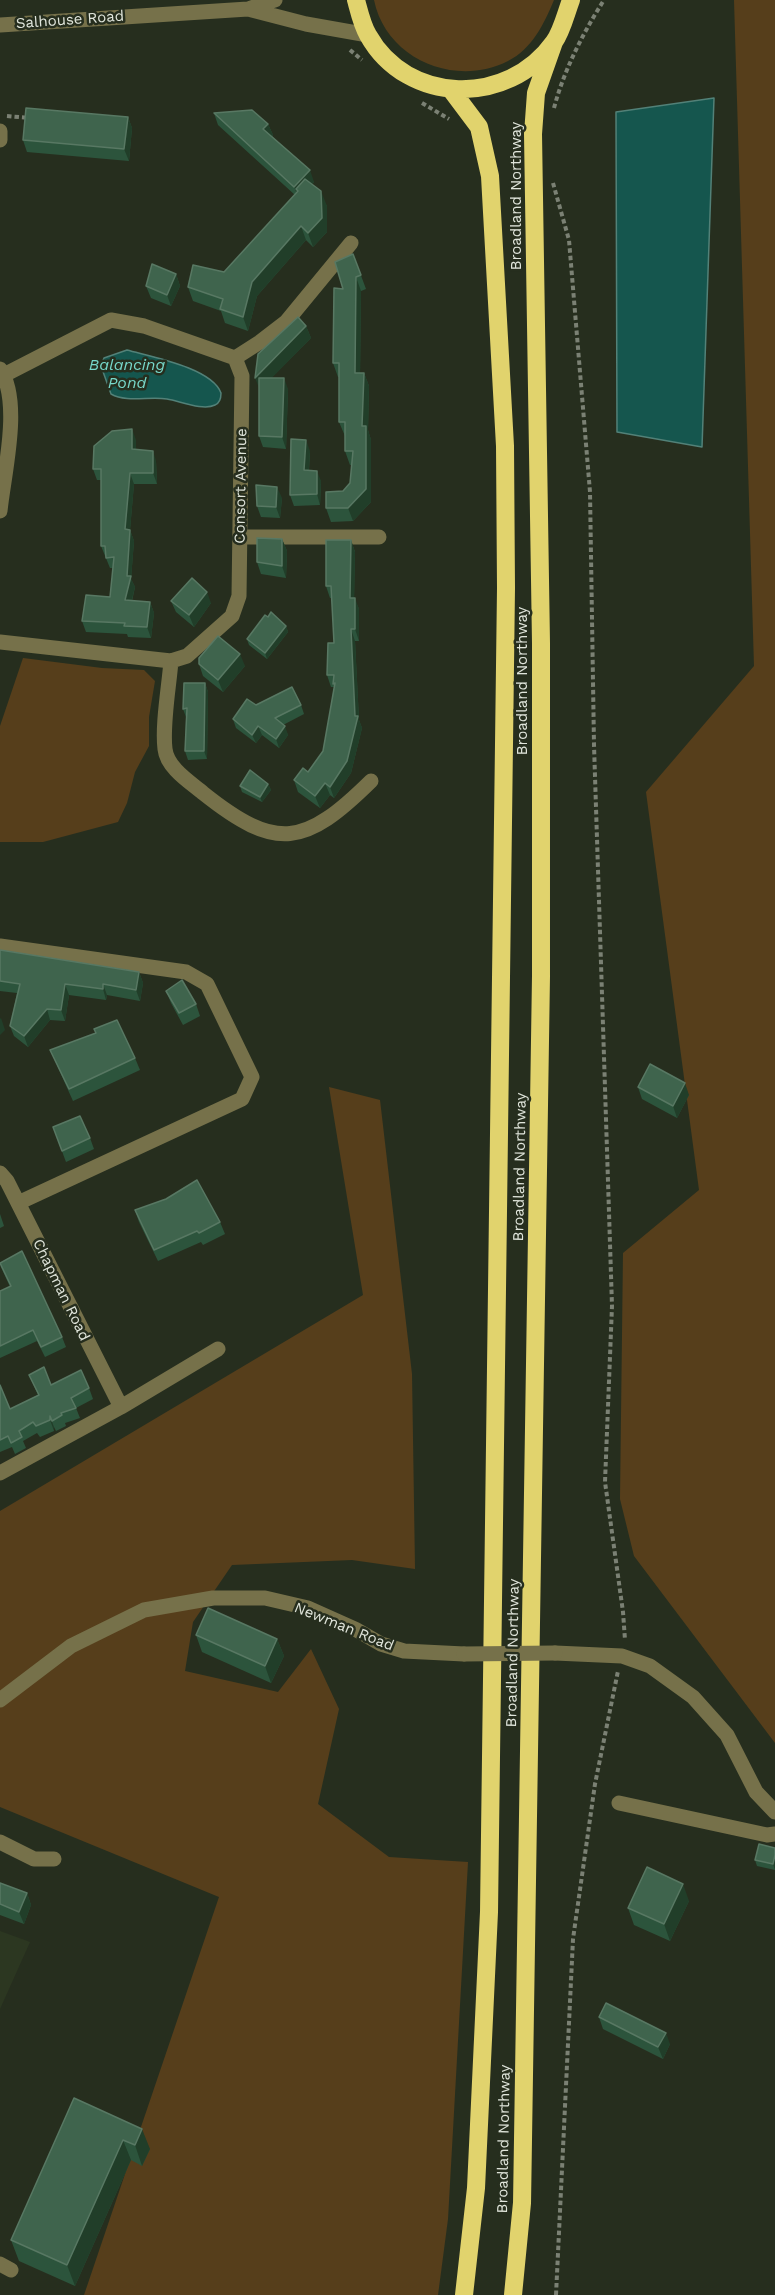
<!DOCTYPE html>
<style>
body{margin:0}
canvas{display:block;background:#262e1e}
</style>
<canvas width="775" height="2295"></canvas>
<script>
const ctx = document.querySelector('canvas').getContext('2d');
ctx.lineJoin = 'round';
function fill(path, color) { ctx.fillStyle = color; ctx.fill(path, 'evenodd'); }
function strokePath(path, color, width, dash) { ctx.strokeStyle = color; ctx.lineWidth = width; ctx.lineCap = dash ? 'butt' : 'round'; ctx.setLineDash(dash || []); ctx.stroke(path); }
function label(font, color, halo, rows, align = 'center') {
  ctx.font = font + ' "Work Sans",sans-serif'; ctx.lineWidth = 5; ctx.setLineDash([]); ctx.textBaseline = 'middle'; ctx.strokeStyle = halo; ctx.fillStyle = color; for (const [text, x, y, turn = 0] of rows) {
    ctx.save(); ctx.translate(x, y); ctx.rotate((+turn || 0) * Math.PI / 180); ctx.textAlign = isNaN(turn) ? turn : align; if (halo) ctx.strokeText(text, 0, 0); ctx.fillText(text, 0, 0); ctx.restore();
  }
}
fill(new Path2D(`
 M0 1931 30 1942 0 2009Z`), '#2c3721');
fill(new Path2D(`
 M374 0H554C544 24 532 49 508 61 455 88 386 59 374 0Z
 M734 0H775V1743L634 1556 620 1499 623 1253 699 1190 646 792 754 666Z
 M23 658 102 668 144 670 155 681 149 717V746L135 772 127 803 118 822 43 842H0V726Z
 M329 1087 380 1100 412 1374 415 1569 352 1560 232 1565 193 1622 185 1671 278 1692 311 1649 339 1709 318 1804 389 1857 468 1862 448 2219 438 2295H84L219 1897 0 1807V1511L363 1295Z`), '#563e1b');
const water = new Path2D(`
 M714 98 702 447 617 432 616 112Z
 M127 350C152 357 212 368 221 393 221 398 220 403 215 405 203 411 180 401 167 399 149 396 127 403 111 394L101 366 104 358Z`);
fill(water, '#15564e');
strokePath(water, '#528178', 1.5);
strokePath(new Path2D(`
 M350 50 362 60
 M422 103 449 119
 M554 108C564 70 583 33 604 0
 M7 116 30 118
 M553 183 569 240 590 492 594 745 612 1306 605 1482 623 1612 625 1640
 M556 2295 573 1939 595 1784 618 1671`), '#7b8174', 4, [4.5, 3]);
strokePath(new Path2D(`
 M248 9 275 0
 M0 25 248 9 306 24 368 35
 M0 131V140
 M235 358 260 342 286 322 351 243
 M0 369C22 402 4 472 0 511
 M240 537H379
 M0 642 171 661 187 656 232 616 239 596 242 376 235 358 144 326 111 320 4 375
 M171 661C169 687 162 725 165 749 167 768 190 782 203 793 277 852 305 846 371 781
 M0 946 186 972 207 984 252 1077 242 1099 18 1203
 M0 1173 7 1181 121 1407
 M0 1473 121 1407 218 1349
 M555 1653 622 1656 650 1666 693 1697 727 1735 756 1792 775 1812
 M0 1700 71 1646 144 1610 213 1598H265L308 1608 355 1629 381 1644 404 1651 464 1654
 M619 1803 767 1835 775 1834
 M0 1842 34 1859H54
 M0 2264 11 2270`), '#76714a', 15);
strokePath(new Path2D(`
 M356 0C359 11 362 25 368 35 407 105 508 107 554 42 562 31 566 13 571 0
 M452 91 479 127 490 176 505 446 506 588 489 1912 476 2188 464 2295
 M513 2295 522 2203 541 976V643L533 134 536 93 554 42`), '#e1d36d', 18);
strokePath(new Path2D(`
 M464 1654 555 1653`), '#76714a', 15);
fill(new Path2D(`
 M214 113 268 124 273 135 272 136 314 182 312 184 327 206V232L313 247 306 240 257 296 248 331 225 323 221 311 193 301 188 287 224 272 295 195 218 125Z
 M128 117 132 128 129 161 27 152 23 140Z
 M353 254 366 289 361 291 360 373H364L369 386 368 430 371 440V502L353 521 331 522 326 508 343 491 350 483 352 465H350L345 451V436L339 422V377H338L333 363 343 289Z
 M176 274 180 286 171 306 151 298 146 286Z
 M306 326 311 338 271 378 288 389 286 449 263 447 259 436V389Z
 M136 440V449L156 461 157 484H134L130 530 134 541 131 579 135 587 132 601 150 602 154 613 151 638 128 637 127 634 86 632 82 621 110 597 113 568H110L101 546V480H97L93 469Z
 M310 451 309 471 321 481 320 505 294 506 290 495Z
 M282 498 280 518 261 517 257 506Z
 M282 539 287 551 286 578 261 574 257 562Z
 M351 540 355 552 354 598 359 609V641H355L359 720 362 728 351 773 334 798 330 795 320 808 298 792 294 780 308 772 323 751 334 687H331L327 675 334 643 332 598H330L326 586Z
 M171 601 211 603 194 627 176 612Z
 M268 617 286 626 288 632 267 659 249 645 247 639Z
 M199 664 245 666 223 692 203 676Z
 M205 683 208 692 207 759 188 760 185 751 186 717 183 709Z
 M256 705H301L304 714 283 725 288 735 279 748 262 735 256 743 236 728 233 719Z
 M268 784 271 790 262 802 242 792 240 786Z
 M0 950 139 972 143 983 140 1001 107 995 106 1000 69 995 65 1021 50 1020 28 1047 14 1036 10 1026 17 993 0 991Z
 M166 991 196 1004 200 1016 183 1025 171 1003Z
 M96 1033 135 1058 140 1070 73 1101 55 1061 50 1050Z
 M638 1087 689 1095 677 1118 642 1099Z
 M53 1127 90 1138 94 1149 66 1162Z
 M135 1210 220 1222 225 1234 203 1245 201 1242 158 1261 139 1222Z
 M0 1214 4 1226 0 1228Z
 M0 1265 62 1337 66 1347 45 1357 37 1341 0 1358V1291L10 1287Z
 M29 1375 51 1385 89 1388 93 1399 76 1408 80 1418 65 1423 66 1426 56 1431 54 1427V1431L40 1437 37 1433 23 1441 26 1448 15 1454 12 1447 0 1452V1385L10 1409 38 1395Z
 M196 1635 277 1639 284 1656 271 1683 202 1652Z
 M775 1848V1870L757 1866 755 1860Z
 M0 1883 27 1893 31 1905 24 1924 0 1915Z
 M689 1901 670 1941 634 1925 628 1908Z
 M599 2017 670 2044 663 2059 603 2029Z
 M74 2098 150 2149 142 2166 131 2160 75 2286 19 2261 11 2240Z`), '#2c543c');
fill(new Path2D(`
 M128 117 132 128 129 161 124 149Z
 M268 124 273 135 267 140 263 129Z
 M310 170 314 182 300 197 298 191 296 189 299 198 294 187Z
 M321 191 327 206V232L313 247 308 233Z
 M301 226 306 240 257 296 248 331 243 317 252 282Z
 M176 274 180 286 171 306 167 295Z
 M356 277 361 291 360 386 355 373Z
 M306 326 311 338 260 390 255 378Z
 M364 373 369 386 368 430 371 440V502L353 521 348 508 362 426Z
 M284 378 288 389 286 449 282 437Z
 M132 429 136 440V460L132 449Z
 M306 440 310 451 308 481 304 470Z
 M153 451 156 461 157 484 153 473Z
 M317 471 321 481 320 505 317 494Z
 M130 473 134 484 130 530 134 541 131 579 135 587 129 611 125 600 127 576 125 529Z
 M277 487 282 498 280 518 276 507Z
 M282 539 287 551 286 578 282 566Z
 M351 540 355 552 354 610 350 598Z
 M207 592 211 603 194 627 189 615Z
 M355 598 359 609V641L355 629Z
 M150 602 154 613 151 638 147 627Z
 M286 626 288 632 267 659 265 653Z
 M351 629 355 641 359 720 362 728 351 773 334 798 330 787 355 716Z
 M240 654 245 666 223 692 218 680Z
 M205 683 208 692 207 759 204 751Z
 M258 726 262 735 256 743 252 735Z
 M285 726 288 735 279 748 276 739Z
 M325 783 330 795 320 808 315 796Z
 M268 784 271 790 262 802 260 797Z
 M139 972 143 983 140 1001 136 990Z
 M65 984 69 995 65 1021 61 1010Z
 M103 984 107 995 106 1000 103 989Z
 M47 1009 50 1020 28 1047 24 1036Z
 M1 1018 5 1030 0 1035V1019Z
 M685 1083 689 1095 677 1118 673 1106Z
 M50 1416 54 1427V1431L50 1420Z
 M277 1639 284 1656 271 1683 265 1666Z
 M775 1855V1870L773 1864Z
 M683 1884 689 1901 670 1941 664 1924Z
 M27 1893 31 1905 24 1924 19 1912Z
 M666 2033 670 2044 663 2059 658 2047Z
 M142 2129 150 2149 142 2166 135 2145Z
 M123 2140 131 2160 75 2286 67 2265Z`), '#213e29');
const building = new Path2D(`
 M26 108 128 117 124 149 23 140Z
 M252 110 268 124 263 129 310 170 294 187 214 113Z
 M305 179 321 191 322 218 308 233 301 226 252 282 243 317 220 309 223 299 188 287 193 265 224 272 298 191 296 189Z
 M353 254 361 275 356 277 355 373H364L362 426H366V489L348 508H326V492L343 491 350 483 353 451H345V422H339V363H333L334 288 343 289 335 262Z
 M152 264 176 274 167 295 146 286Z
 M298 317 306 326 255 378 258 354Z
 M259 378H284L282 437 259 436Z
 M132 429V449L153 451V473H130L125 529 130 530 127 576H131L125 600 150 602 147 627 124 626 125 623 82 621 86 595 110 597 114 557 106 558 105 546H101V469H93L94 446 112 431Z
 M291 439 306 440 304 470 317 471V494L290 495Z
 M256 485 277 487 276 507 257 506Z
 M257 538 282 539V566L257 562Z
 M326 540H351L350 598H355V629H351L355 716H358L347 761 330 787 325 783 315 796 294 780 303 768 308 772 323 751 335 683 333 684 334 675H327L328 643H334L331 586H326Z
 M192 578 207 592 189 615 171 601Z
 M271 612 286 626 265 653 247 639 265 615 268 617Z
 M218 636 240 654 218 680 199 664V658Z
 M184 683H205L204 751H185L187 708 183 709Z
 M292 687 301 705 275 718 285 726 276 739 258 726 252 735 233 719 247 699 256 705Z
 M250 770 268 784 260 797 240 786Z
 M0 950 139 972 136 990 103 984V989L65 984 61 1010 47 1009 24 1036 10 1026 20 984 0 981Z
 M182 980 196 1004 179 1013 166 991Z
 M117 1020 135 1058 69 1089 50 1050 96 1033 94 1029Z
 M650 1064 685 1083 673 1106 638 1087Z
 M80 1116 90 1138 62 1151 53 1127Z
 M197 1180 220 1222 199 1233 197 1231 154 1250 135 1210 166 1199Z
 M22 1251 62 1337 41 1347 33 1330 0 1346V1291L11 1286 0 1263Z
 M44 1367 51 1385 81 1370 89 1388 71 1398 76 1408 61 1413 62 1415 52 1421 50 1416V1420L36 1426 33 1422 19 1431 22 1437 11 1443 8 1436 0 1440V1385L10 1409 39 1395 29 1375Z
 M208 1608 277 1639 265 1666 196 1635Z
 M759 1844 775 1848V1855L773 1864 755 1860Z
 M647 1867 683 1884 664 1924 628 1908Z
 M0 1883 27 1893 19 1912 0 1904Z
 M606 2003 666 2033 658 2047 599 2017Z
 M74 2098 142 2129 135 2145 123 2140 67 2265 11 2240Z`);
fill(building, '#3f644d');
strokePath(building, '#587863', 1.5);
label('15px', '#e0e5db', '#262e1e', [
 ["Salhouse Road",70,20,-4],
 ["Broadland Northway",517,196,-90],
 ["Consort Avenue",241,486,-89],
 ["Broadland Northway",523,681,-90],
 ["Broadland Northway",520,1167,-89],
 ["Chapman Road",61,1290,64],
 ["Newman Road",344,1627,22],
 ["Broadland Northway",513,1653,-89],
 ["Broadland Northway",504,2139,-89]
]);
label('italic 16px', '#77d8ca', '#262e1e', [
 ["Balancing",127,365],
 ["Pond",127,383]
]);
</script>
